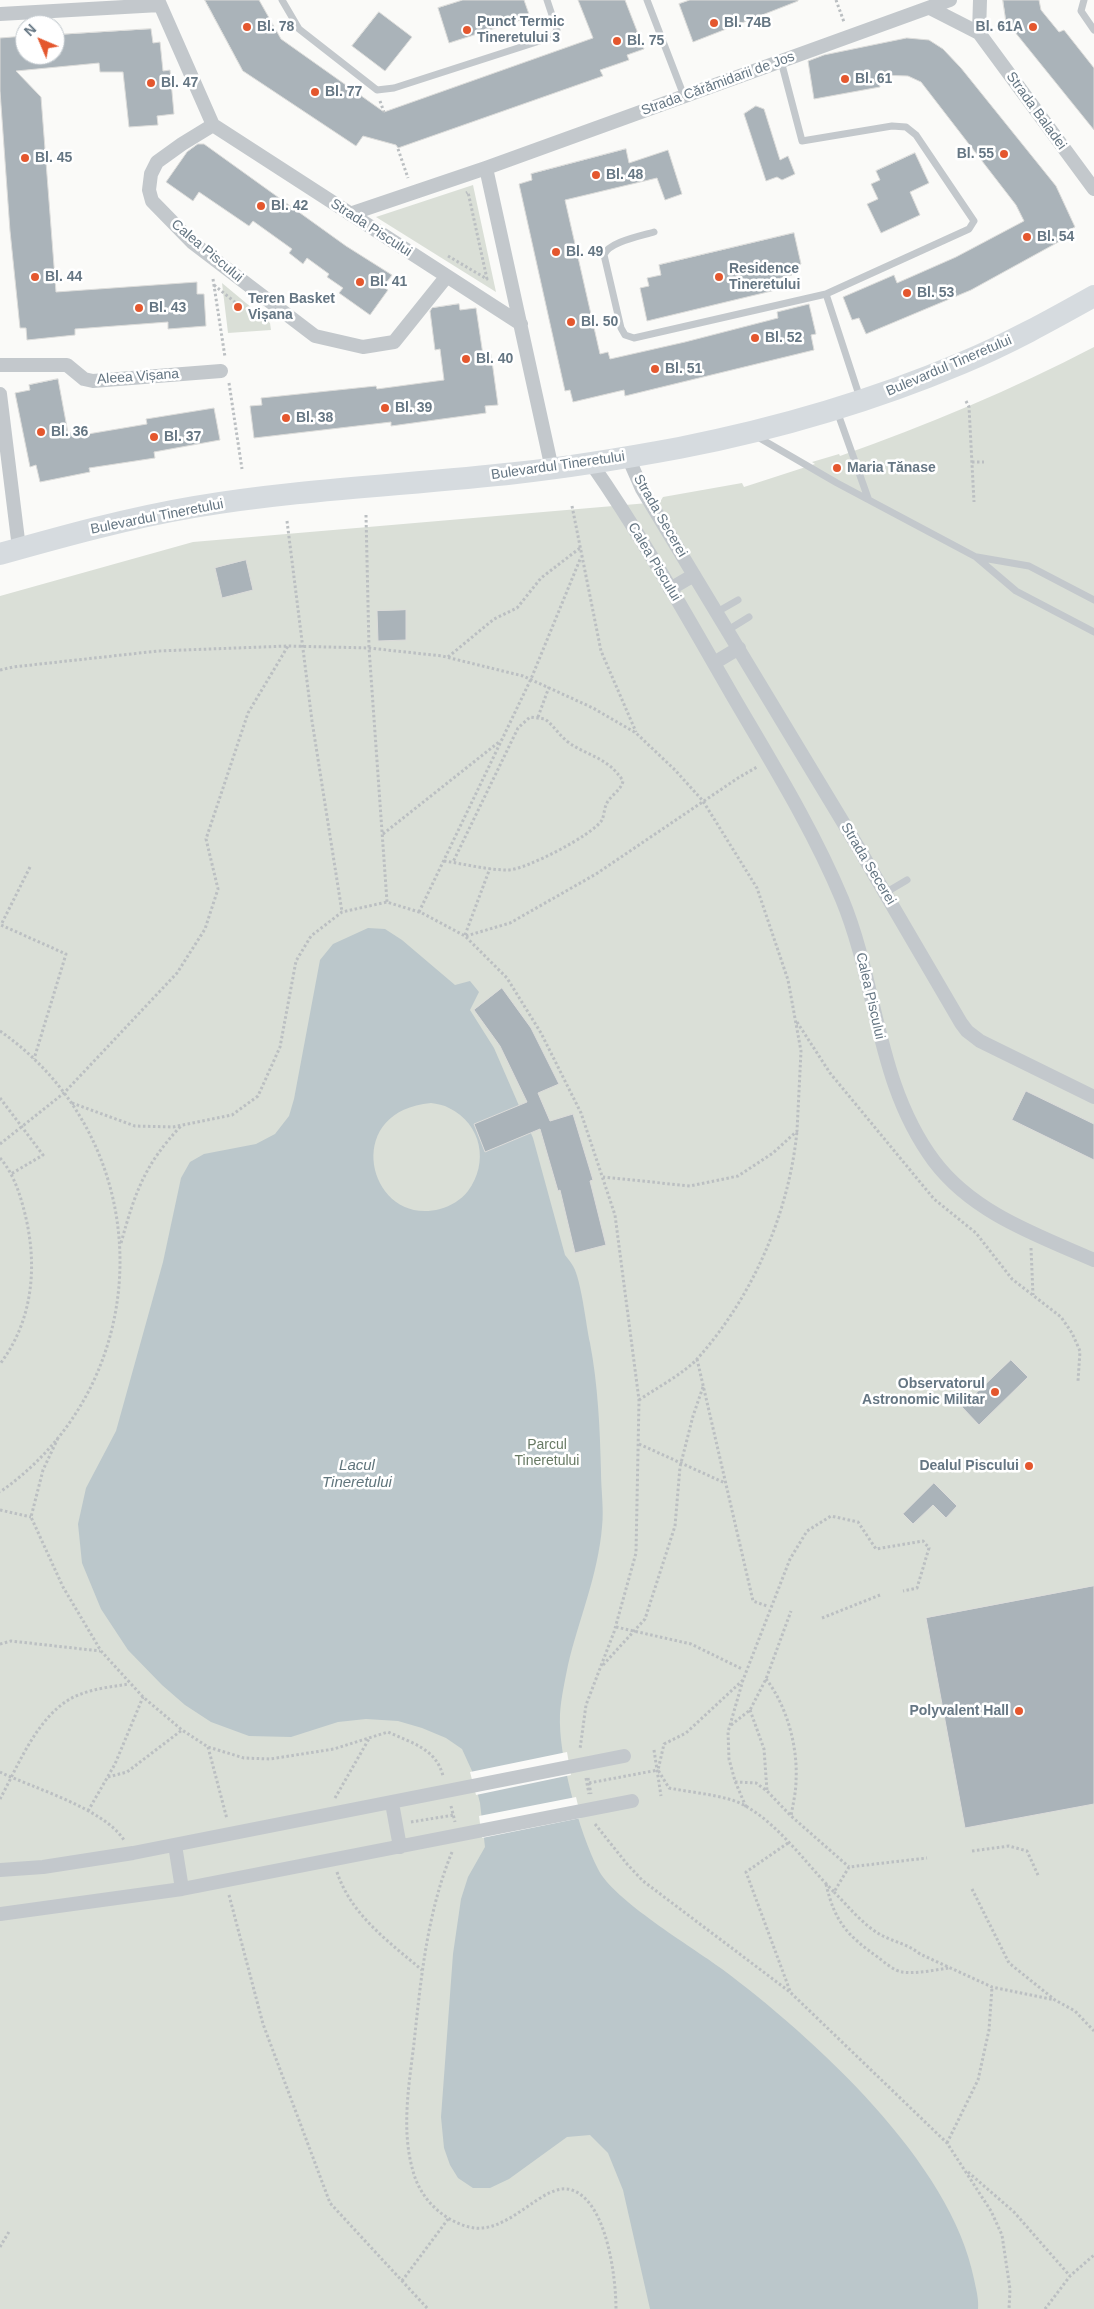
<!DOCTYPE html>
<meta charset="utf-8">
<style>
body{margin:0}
#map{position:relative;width:1094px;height:2309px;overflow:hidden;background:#fafaf8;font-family:Arial,sans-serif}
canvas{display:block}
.north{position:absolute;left:15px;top:15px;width:50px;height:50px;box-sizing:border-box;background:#fff;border:1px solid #c1c8cd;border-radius:50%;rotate:315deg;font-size:14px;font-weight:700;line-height:20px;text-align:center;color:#657683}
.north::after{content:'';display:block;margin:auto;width:18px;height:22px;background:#e4572e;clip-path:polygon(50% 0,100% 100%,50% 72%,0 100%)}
</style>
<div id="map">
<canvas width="1094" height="2309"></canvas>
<div class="north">N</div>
</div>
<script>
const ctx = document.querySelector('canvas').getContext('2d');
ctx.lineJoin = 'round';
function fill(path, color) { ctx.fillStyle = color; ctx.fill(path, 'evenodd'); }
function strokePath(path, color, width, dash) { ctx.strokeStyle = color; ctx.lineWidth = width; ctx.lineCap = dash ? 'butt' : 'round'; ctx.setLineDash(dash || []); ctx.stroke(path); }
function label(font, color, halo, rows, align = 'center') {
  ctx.font = font + ' Arial,sans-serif'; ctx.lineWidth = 5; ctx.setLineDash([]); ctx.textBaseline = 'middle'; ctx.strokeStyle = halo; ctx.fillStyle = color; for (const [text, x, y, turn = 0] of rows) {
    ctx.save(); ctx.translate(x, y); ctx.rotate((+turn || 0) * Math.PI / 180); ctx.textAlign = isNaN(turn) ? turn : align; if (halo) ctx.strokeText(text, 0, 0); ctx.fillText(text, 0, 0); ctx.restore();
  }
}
fill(new Path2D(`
 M473 185 496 292 376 217Z
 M222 283 270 323 271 330 228 333Z
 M1094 347V2309H0V596L193 542 660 502 663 497 742 483 744 487 815 464 812 462 839 454 840 456C927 425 1012 390 1094 347Z`), '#dadfd7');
fill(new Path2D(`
 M368 928 385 929 402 940 455 985 470 981 479 992 470 1010 494 1048 533 1138 565 1255C569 1260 573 1265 575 1270 582 1287 586 1324 590 1343 598 1385 600 1429 601 1472 601 1490 604 1509 602 1527 598 1575 579 1619 568 1665 565 1680 561 1698 560 1714 558 1756 579 1831 598 1869 613 1900 691 1946 722 1969 813 2037 952 2163 974 2279 976 2289 979 2299 978 2309H650L623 2190 608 2153 590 2135 567 2137 509 2179 490 2188H473L458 2178 450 2165 444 2148 441 2117 453 1954 461 1899 468 1877 485 1847 480 1803 472 1771 462 1749 446 1738 422 1728 398 1721 366 1719 338 1722 291 1737 249 1736 211 1722 185 1705 162 1685 128 1650 101 1609 82 1563 78 1524 86 1488 116 1431 163 1262 181 1178 190 1162 204 1154 256 1144 275 1134 289 1116 294 1099 320 960 333 944ZM431 1103C437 1104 444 1105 449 1108 482 1124 489 1163 468 1191 461 1200 451 1206 440 1209 369 1228 339 1111 431 1103Z`), '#bbc7cb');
fill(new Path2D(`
 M567 1752 571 1775 476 1795 470 1772Z
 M576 1797 581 1818 482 1838 479 1816Z`), '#fafaf8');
const building = new Path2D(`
 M205 0H259L281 39 384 112 593 38 578 0H625L644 49 627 55 629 60 600 70 603 76 398 148 396 145 363 136 356 146 243 71Z
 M463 0H524L530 17 449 43 438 8Z
 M690 0H798V1L693 42 679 4Z
 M1003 0H1039L1041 10 1059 32 1064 30 1094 68V130L1006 21Z
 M379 12 412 37 385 71 352 46Z
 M151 29 153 43 160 42 163 71 170 70 174 114 157 116 158 125 129 127 123 72H100L99 63 16 71 41 97 56 292 197 282V294H204L206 326 168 329V322L75 329V335L27 340 26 328H20L10 231 0 91V38L25 36V55H55V35Z
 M907 38 929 40 943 49 961 68 1056 186 1075 227 1060 235 1062 240 971 290 866 334 859 318 852 320 843 297 894 275 897 283 956 257 1024 221 1016 205 921 82 908 76 879 75 880 87 814 99 808 61 824 55Z
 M756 106 764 109 780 160 788 156 795 174 782 180 777 177 766 181 744 114Z
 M198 144H204L346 246 392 275 383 287 388 290 370 315 339 293 343 288 327 277 329 274 307 258 303 264 289 253 292 249 253 221 249 226 199 192 193 201 166 182 187 152Z
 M626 149 629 163 668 150 682 194 665 200 657 178 565 200 600 354 608 352 610 359 685 342 778 318 777 312 809 304 816 334 811 335 814 350 625 396 624 390 573 402 570 390 565 391 519 184 532 180 531 174Z
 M915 153 929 183 910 192 920 215 881 233 867 204 878 199 871 184 880 180 876 171Z
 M794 233 801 264 790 267 792 275 774 280 776 290 647 321 640 288 649 286 647 278 661 275 659 265Z
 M459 304 460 310 476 308 483 355 491 354 498 405 485 406 486 413 391 426V422L254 438 250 406 262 405 261 398 376 386 377 389 444 380 440 349 435 350 430 311 432 308Z
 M58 379 68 433 81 431 82 435 147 424 146 419 214 408 220 440 154 452 155 458 89 468 90 472 40 482 36 465 30 467 15 393 30 390 29 385Z
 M246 560 253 590 222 598 215 568Z
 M406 610V640L378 641 377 611Z
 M502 988 531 1028 559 1084 538 1093 550 1121 573 1114 593 1180 590 1181 606 1245 575 1253 560 1190 558 1191 540 1129 485 1152 474 1124 527 1102 500 1046 474 1010Z
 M1026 1091 1094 1124V1160L1012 1120Z
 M1011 1360 1028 1377 979 1425 962 1407Z
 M934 1483 957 1506 946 1518 933 1505 913 1524 903 1514Z
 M1094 1586V1804L965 1828 926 1618Z`);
fill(building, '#aab3b9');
strokePath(building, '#dcdcda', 1);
strokePath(new Path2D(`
 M836 0 844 22
 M380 101 384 112
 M398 149 408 178
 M448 256 487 279 468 192 466 193
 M213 279 225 357
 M214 285 236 303
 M229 383 242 469
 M966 401 969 407 974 502
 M972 462H984
 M572 506 601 651 636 732
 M366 515 369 648 387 902
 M287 521 312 721 342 912
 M448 657 494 619 517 608 541 578 580 548
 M0 670 13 667 158 651 288 646 369 648 442 656 523 676 593 708 636 733 675 770 703 801 757 888 788 980 801 1051 797 1131 773 1153 738 1176 690 1186 603 1177
 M538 717 549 687
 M383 834 499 742
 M444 861C465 864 487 870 508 870 525 870 593 835 602 820 604 816 604 810 606 805 609 796 621 791 623 781 608 757 587 756 568 742 559 735 554 726 545 719L530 717 518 728 453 862
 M30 867 1 925 66 954 34 1059
 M419 912 531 679 581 557
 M465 935 490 868
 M466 936 510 923 596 874 738 778 757 767
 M797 1022 830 1073 934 1199 976 1233 1012 1279 1061 1317 1072 1333 1080 1351 1078 1381
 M0 1031C160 1143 160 1380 0 1492
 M0 1098 43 1155 11 1174
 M72 1103 135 1126 173 1127 232 1115 258 1096 280 1047 296 961 311 936 342 912 387 902 422 913 465 936 507 978 541 1033 581 1113 615 1215 639 1400 636 1553 614 1632 586 1705 580 1749
 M0 1144 64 1093 177 973 205 929 218 889 206 839 248 713 288 646
 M0 1158C13 1173 19 1191 24 1210 38 1263 34 1319 0 1364
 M121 1243C135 1193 144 1165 181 1126
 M1031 1248 1033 1295
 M697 1359 753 1601 767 1606
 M639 1400C655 1389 686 1372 698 1358 753 1296 789 1213 797 1131
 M58 1438 43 1470 31 1517 63 1587 101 1651 143 1697 182 1730 208 1747 244 1758 270 1759 334 1749 388 1732C411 1743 436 1748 443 1776
 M639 1444 725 1483
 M0 1510 31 1517
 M822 1618 880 1595
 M616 1627 691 1644 742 1669
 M0 1644 11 1641 100 1651
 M603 1665 645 1619 675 1526 680 1467 693 1416 703 1387
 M766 1679C787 1706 798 1747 796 1781 796 1792 793 1804 791 1816
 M743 1680 686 1733 664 1744 658 1770 669 1788C689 1792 712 1794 732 1800 771 1813 805 1863 834 1892L849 1867 927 1858
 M750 1710 764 1749 767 1791
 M731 1725 750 1710 766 1679 791 1611
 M208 1747 227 1819
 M654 1750 661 1796
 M0 1772C35 1789 103 1808 124 1840
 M108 1777 127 1772 182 1730
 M586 1778 589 1794
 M588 1778 591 1794
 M735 1782 756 1783 767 1791 791 1816 849 1867
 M589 1783 658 1770
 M335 1798 370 1737
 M0 1799C18 1766 36 1719 70 1699 88 1689 110 1687 129 1684
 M451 1806 455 1822
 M746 1807 735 1781 729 1759 728 1732 743 1680 790 1559 807 1531 831 1516 858 1522 876 1549 923 1541 929 1548 917 1588 903 1591
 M88 1811 115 1764 143 1697
 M411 1822 454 1815
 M595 1824 627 1864 643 1881 790 1992 947 2143 991 2211 1002 2235 1010 2289 1009 2309
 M788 1843 746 1872 790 1991
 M972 1851 1009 1846 1027 1851 1038 1875
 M452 1852C427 1913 421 1978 414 2043 409 2085 401 2130 413 2171 420 2198 442 2220 469 2227 509 2237 543 2180 572 2190 607 2202 616 2278 616 2309
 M337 1872C351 1915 389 1942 422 1970
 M826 1884C835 1923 848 1936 879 1958 885 1963 895 1971 902 1972 917 1974 934 1970 949 1968
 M972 1889 1009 1963 1055 2000 1075 2011 1094 2031
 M834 1892C848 1906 863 1925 881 1935 894 1942 908 1944 920 1954L992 1987 1055 2000
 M229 1895 263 2024 330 2203 428 2309
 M947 2143 978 2080 989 2030 992 1987
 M968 2172 1014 2212 1070 2276
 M0 2247 10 2230
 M402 2281 448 2219
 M1045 2309 1070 2276 1094 2255`), '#bbbfc2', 3, [2.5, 2.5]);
strokePath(new Path2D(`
 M282 0 299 29 377 90 394 88 552 37 557 30 547 0
 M647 0 684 96
 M1084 0 1081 11 1094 30
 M781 61 802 141 892 126 906 127 916 135 974 221 969 229 826 294 860 398
 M654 232C641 236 608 242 604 255L621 328 625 335 634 338 826 294
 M837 411 868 498
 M756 436 837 483 976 557 1016 591 1094 632
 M977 557 1029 566 1094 600
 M717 612 738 600
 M728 630 749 617
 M885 893 907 880`), '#c3c8cc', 7);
strokePath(new Path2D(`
 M158 0 213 125 521 324
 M930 8 979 33 1094 189
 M0 14 160 5
 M979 33 980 0
 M213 125 182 144 157 162 151 174 149 190 152 201 193 243 315 336 363 347 394 342 447 276
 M486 168 552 469
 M350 214 486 168 950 0
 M0 365H67L84 379 93 381 221 371
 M0 394 19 548
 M628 457 642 489 861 852 961 1023 967 1031 980 1041 1094 1097
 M591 463C642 536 686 615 731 693 770 760 812 827 842 899 878 986 876 1083 934 1161 973 1213 1037 1235 1094 1260
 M670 589 694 575
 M714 663 739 648
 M392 1803 400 1847
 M175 1845 182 1889
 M0 1870 43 1867 133 1853 624 1756
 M0 1914 182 1889 632 1801`), '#c3c8cc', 14);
strokePath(new Path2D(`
 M0 554C64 536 129 518 194 507 300 489 409 485 516 473 571 467 625 458 679 448 776 429 872 401 962 363 1008 344 1051 320 1094 296`), '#d6dbdf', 22);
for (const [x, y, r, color] of [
 [714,23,5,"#e4572e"],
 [247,27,5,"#e4572e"],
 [1033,27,5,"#e4572e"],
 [467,30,5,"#e4572e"],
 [617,41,5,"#e4572e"],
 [845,79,5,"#e4572e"],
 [151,83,5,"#e4572e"],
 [315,92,5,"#e4572e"],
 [1004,154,5,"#e4572e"],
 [25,158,5,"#e4572e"],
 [596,175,5,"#e4572e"],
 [261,206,5,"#e4572e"],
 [1027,237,5,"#e4572e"],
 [556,252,5,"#e4572e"],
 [35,277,5,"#e4572e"],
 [719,277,5,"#e4572e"],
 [360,282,5,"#e4572e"],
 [907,293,5,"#e4572e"],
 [238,307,5,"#e4572e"],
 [139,308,5,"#e4572e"],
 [571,322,5,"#e4572e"],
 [755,338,5,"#e4572e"],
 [466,359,5,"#e4572e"],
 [655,369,5,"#e4572e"],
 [385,408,5,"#e4572e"],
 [286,418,5,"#e4572e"],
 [41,432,5,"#e4572e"],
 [154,437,5,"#e4572e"],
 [837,468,5,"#e4572e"],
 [995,1392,5,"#e4572e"],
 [1029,1466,5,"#e4572e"],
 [1019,1711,5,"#e4572e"]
]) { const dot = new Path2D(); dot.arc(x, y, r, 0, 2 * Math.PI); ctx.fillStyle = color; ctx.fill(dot); strokePath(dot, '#fff', 2); }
label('bold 14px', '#657683', '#fff', [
 ["Punct Termic",477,22],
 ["Tineretului 3",477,38],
 ["Bl. 74B",724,23],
 ["Bl. 78",257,27],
 ["Bl. 61A",1023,27,"right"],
 ["Bl. 75",627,41],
 ["Bl. 61",855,79],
 ["Bl. 47",161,83],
 ["Bl. 77",325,92],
 ["Bl. 55",994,154,"right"],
 ["Bl. 45",35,158],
 ["Bl. 48",606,175],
 ["Bl. 42",271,206],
 ["Bl. 54",1037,237],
 ["Bl. 49",566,252],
 ["Residence",729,269],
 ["Tineretului",729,285],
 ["Bl. 44",45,277],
 ["Bl. 41",370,282],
 ["Bl. 53",917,293],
 ["Teren Basket",248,299],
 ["Vișana",248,315],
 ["Bl. 43",149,308],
 ["Bl. 50",581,322],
 ["Bl. 52",765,338],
 ["Bl. 40",476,359],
 ["Bl. 51",665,369],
 ["Bl. 39",395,408],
 ["Bl. 38",296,418],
 ["Bl. 36",51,432],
 ["Bl. 37",164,437],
 ["Maria Tănase",847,468],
 ["Observatorul",985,1384,"right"],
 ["Astronomic Militar",985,1400,"right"],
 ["Dealul Piscului",1019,1466,"right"],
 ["Polyvalent Hall",1009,1711,"right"]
], 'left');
label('14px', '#657683', '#fff', [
 ["Strada Cărămidarii de Jos",718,84,-20],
 ["Strada Baladei",1036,111,54],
 ["Strada Piscului",371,228,33],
 ["Calea Piscului",207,251,40],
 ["Bulevardul Tineretului",949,366,-23],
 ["Aleea Vișana",138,377,-4],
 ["Bulevardul Tineretului",558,466,-8],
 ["Strada Secerei",660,516,60],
 ["Bulevardul Tineretului",157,517,-11],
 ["Calea Piscului",654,562,59],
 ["Strada Secerei",868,864,59],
 ["Calea Piscului",870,996,77]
]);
label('14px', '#687a64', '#fff', [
 ["Parcul",547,1445],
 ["Tineretului",547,1461]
]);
label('italic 15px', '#60757c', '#fff', [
 ["Lacul",357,1466],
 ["Tineretului",357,1483]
]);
</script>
